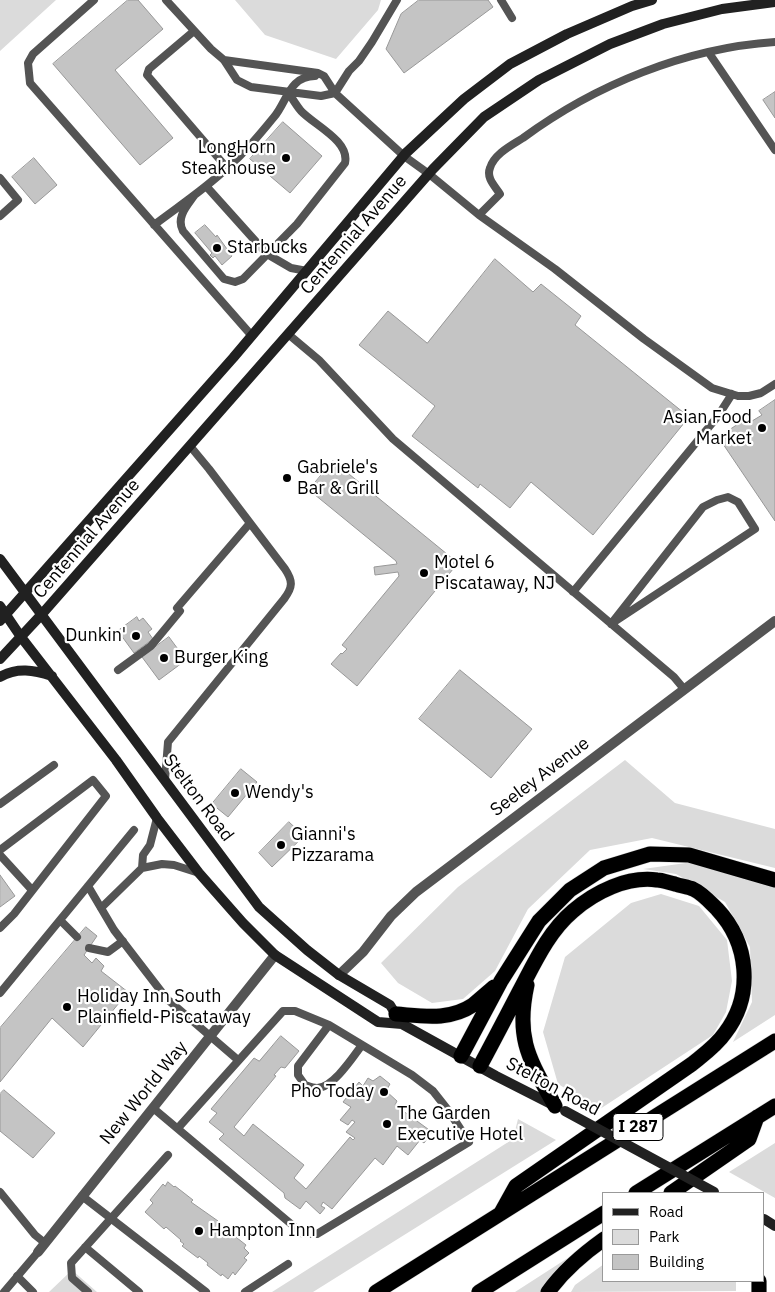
<!DOCTYPE html>
<style>
body{margin:0}
#map{position:relative;width:775px;height:1292px;overflow:hidden;background:#fff;font-family:"IBM Plex Sans",sans-serif}
canvas{display:block}
.legend{position:absolute;left:602px;top:1192px;width:162px;height:90px;box-sizing:border-box;background:#fff;border:1px solid #999;margin:0;padding:6px 9px;list-style:none;font-size:15px;color:#000}
.legend li{display:flex;align-items:center;gap:10px;height:25px}
.legend b{width:25px;border:1px solid #999}
</style>
<div id="map">
<canvas width="775" height="1292"></canvas>
<ul class="legend">
<li><b style="height:6px;background:#212121"></b>Road</li>
<li><b style="height:14px;background:#dbdbdb"></b>Park</li>
<li><b style="height:14px;background:#c4c4c4"></b>Building</li>
</ul>
</div>
<script>
const ctx = document.querySelector('canvas').getContext('2d');
ctx.lineJoin = 'round';
function fill(path, color) { ctx.fillStyle = color; ctx.fill(path, 'evenodd'); }
function strokePath(path, color, width, dash) { ctx.strokeStyle = color; ctx.lineWidth = width; ctx.lineCap = dash ? 'butt' : 'round'; ctx.setLineDash(dash || []); ctx.stroke(path); }
function label(font, color, halo, rows, align = 'center') {
  ctx.font = font + ' "IBM Plex Sans",sans-serif'; ctx.lineWidth = 4.5; ctx.setLineDash([]); ctx.textBaseline = 'middle'; ctx.strokeStyle = halo; ctx.fillStyle = color; for (const [text, x, y, turn = 0] of rows) {
    ctx.save(); ctx.translate(x, y); ctx.rotate((+turn || 0) * Math.PI / 180); ctx.textAlign = isNaN(turn) ? turn : align; if (halo) ctx.strokeText(text, 0, 0); ctx.fillText(text, 0, 0); ctx.restore();
  }
}
fill(new Path2D(`
 M0 0H56L0 51Z
 M235 0H381L378 10 336 59 265 35Z
 M625 760 675 803 775 829V868L652 838 590 850 528 909 495 971 463 999 432 1003 398 983 381 963 458 887Z
 M693 862 775 888V1015L733 1042 752 1002 750 947 725 902 676 874 643 869Z
 M661 894 699 906 727 940 732 981 726 1012 713 1035 600 1109 558 1084 543 1032 565 957 631 903Z
 M518 1119 556 1140 313 1292H272L513 1139Z
 M775 1143V1198L729 1172Z
 M588 1245 552 1276 540 1292H515Z
 M604 1264V1281H736V1291L571 1292 575 1285Z
 M72 1270 97 1292H49Z`), '#dbdbdb');
const building = new Path2D(`
 M128 0H138L163 29 115 70 173 138 140 165 53 64Z
 M419 0H488L493 7 404 73 386 49 401 14Z
 M775 92V118L763 100Z
 M283 122 322 156 290 193 250 159Z
 M34 158 57 185 35 204 12 177Z
 M205 225 216 237 217 235 232 256 222 265 215 256 213 258 210 255 212 253 195 233Z
 M495 259 533 292 541 284 581 316 575 325 689 417 593 535 531 482 510 508 480 484 478 488 412 436 435 406 359 345 388 311 427 343Z
 M775 400V521L721 441 729 436 726 432 744 420 747 424 762 415 759 411Z
 M333 461 458 563 357 686 331 664 341 653 342 654 347 649 342 645 399 576 398 572 375 575 374 567 397 564 396 561 309 490Z
 M137 617 139 621 143 618 152 629 148 632 153 639 134 653 118 631Z
 M169 637 186 660 159 680 142 657Z
 M460 670 532 729 491 778 419 719Z
 M241 769 257 782 228 817 212 804Z
 M289 822 304 836 272 867 259 853Z
 M0 875 15 896 0 907Z
 M86 927 97 936 84 955 92 963 96 958 104 966 101 971 128 992 83 1047 52 1018 0 1082V1028Z
 M281 1036 299 1051 285 1068 281 1067 274 1075 276 1076 234 1127 244 1136 253 1124 304 1165 294 1178 306 1189 350 1137 353 1140 355 1138 346 1132 355 1122 352 1120 348 1125 340 1120 351 1107 343 1102 359 1082 363 1086 368 1078 373 1081 380 1076 390 1084 386 1091 397 1101 395 1105 432 1132 424 1143 420 1140 408 1155 397 1146 383 1165 375 1158 332 1209 323 1202 321 1206 325 1208 320 1214 306 1201 300 1209 285 1198 284 1193 219 1139 224 1134 209 1122 217 1113 211 1109 254 1058 259 1061Z
 M4 1090 55 1133 33 1158 0 1131V1094Z
 M168 1182 174 1187 175 1186 193 1200 191 1202 218 1221 216 1224 231 1235 232 1234 246 1245 244 1248 249 1253 244 1258 247 1260 235 1275 233 1272 228 1279 222 1274 221 1276 207 1265 208 1263 199 1256 198 1258 182 1246 184 1244 180 1241 181 1240 166 1227 164 1229 145 1212 153 1203 150 1200 163 1184 165 1186Z`);
fill(building, '#c4c4c4');
strokePath(building, '#989898', 1);
const highway = new Path2D(`
 M527 985C515 1040 530 1060 555 1106
 M396 1014C423 1016 449 1021 473 1005 480 999 487 993 494 987
 M461 1056 501 981 539 921 570 890 604 868 650 854 689 855 775 880
 M480 1066C493 1042 506 1017 519 992 534 964 548 932 573 911 595 892 627 876 657 880 663 880 669 883 675 884 681 886 688 887 693 889 702 893 710 902 717 909 749 943 754 995 725 1033 716 1046 703 1055 692 1064L516 1186 501 1213
 M636 1193 775 1106
 M671 1193 749 1139 757 1117
 M759 1281V1292
 M376 1292 775 1041
 M479 1292 604 1213
 M548 1292C563 1271 583 1254 604 1239`);
strokePath(highway, '#dbdbdb', 16);
strokePath(new Path2D(`
 M94 0 33 54 28 63 30 83 252 336
 M166 0 211 49 224 60 237 80 251 87 321 96 335 93 349 71 359 61 372 42 397 0
 M501 0 512 18
 M194 31 149 69 147 75 227 168
 M709 53 775 150
 M224 60 318 73 324 76 335 93 404 156 429 174 479 215 555 269 644 339 712 388 738 396H749L761 393 775 384
 M0 178 18 200 0 216
 M206 186 267 254 291 268 307 271
 M194 196C186 207 176 218 183 231L224 279 235 282 243 279 297 224 345 163C350 141 314 125 301 111 296 105 292 98 288 92
 M479 215 500 194C495 186 486 178 490 168 494 154 512 145 523 138 595 85 685 48 775 42
 M154 225C179 206 205 189 227 168 245 153 259 135 274 117 287 102 289 76 315 76
 M288 334 319 360 393 439 674 677 684 689
 M728 497 738 502 755 529 611 624 703 507 717 500Z
 M573 592 718 416 732 394
 M177 608 250 523
 M118 670 151 646 180 611
 M165 780 168 742 284 599C293 587 293 581 285 569L209 469 190 446
 M0 804 54 765
 M157 818 150 845 143 855 142 868 162 864 174 865 199 873
 M0 850 93 780 106 796 14 914 0 928
 M0 855 32 890
 M88 886 114 930 167 999 238 1060
 M101 908 142 868
 M60 920 77 937
 M89 948 108 952 123 941
 M0 993 134 830
 M329 1025 298 1066V1075L305 1085C308 1086 313 1088 317 1088 333 1088 353 1057 362 1045
 M153 1108 303 1234H317L469 1142 448 1110 433 1091 412 1075 329 1025 295 1011H283L178 1128
 M0 1192 35 1235 45 1243
 M82 1196 206 1292
 M85 1247 139 1292
 M17 1276 33 1292
 M4 1292 38 1252
 M88 1292 72 1278 71 1263 168 1155
 M245 1292 288 1264`), '#545454', 8);
strokePath(new Path2D(`
 M339 975 363 952 391 916 416 892 775 621
 M38 1252 275 955`), '#545454', 10);
strokePath(new Path2D(`
 M0 559 259 907 307 950 339 975 390 1005 398 1018
 M0 606 21 637 116 760 157 818 199 873 243 923 275 955 378 1022 402 1024 496 1076 555 1106
 M0 621 233 358 406 153 464 99 510 64 567 34 632 6 652 0
 M0 659 42 614 433 169 484 117 539 80 610 44 663 24 722 9 775 2
 M0 677C17 667 34 670 52 676
 M764 1219 775 1226`), '#212121', 10);
strokePath(highway, '#000', 15);
strokePath(new Path2D(`
 M565 1111 714 1192`), '#212121', 10);
for (const [x, y, r, color] of [
 [286,158,5,"#000"],
 [217,248,5,"#000"],
 [762,428,5,"#000"],
 [287,478,5,"#000"],
 [424,573,5,"#000"],
 [136,636,5,"#000"],
 [164,658,5,"#000"],
 [235,793,5,"#000"],
 [281,845,5,"#000"],
 [67,1007,5,"#000"],
 [384,1092,5,"#000"],
 [387,1124,5,"#000"],
 [199,1231,5,"#000"]
]) { const dot = new Path2D(); dot.arc(x, y, r, 0, 2 * Math.PI); ctx.fillStyle = color; ctx.fill(dot); strokePath(dot, '#fff', 2); }
for (const [x, y, w] of [
 [638,1127,50]
]) { const box = new Path2D(); box.roundRect(x - w / 2, y - 13.5, w, 27, 4); ctx.fillStyle = '#fff'; ctx.fill(box); strokePath(box, '#000', 1); }
label('bold 16px', '#000', null, [
 ["I 287",638,1127]
]);
label('18px', '#000', '#fff', [
 ["LongHorn",276,148,"right"],
 ["Steakhouse",276,169,"right"],
 ["Starbucks",227,248],
 ["Asian Food",752,418,"right"],
 ["Market",752,439,"right"],
 ["Gabriele's",297,468],
 ["Bar & Grill",297,489],
 ["Motel 6",434,563],
 ["Piscataway, NJ",434,584],
 ["Dunkin'",126,636,"right"],
 ["Burger King",174,658],
 ["Wendy's",245,793],
 ["Gianni's",291,835],
 ["Pizzarama",291,856],
 ["Holiday Inn South",77,997],
 ["Plainfield-Piscataway",77,1018],
 ["Pho Today",374,1092,"right"],
 ["The Garden",397,1114],
 ["Executive Hotel",397,1135],
 ["Hampton Inn",209,1231]
], 'left');
label('18px', '#000', '#fff', [
 ["Centennial Avenue",354,235,-49],
 ["Centennial Avenue",87,539,-49],
 ["Seeley Avenue",540,777,-37],
 ["Stelton Road",198,798,53],
 ["Stelton Road",553,1087,28],
 ["New World Way",144,1093,-51]
]);
</script>
